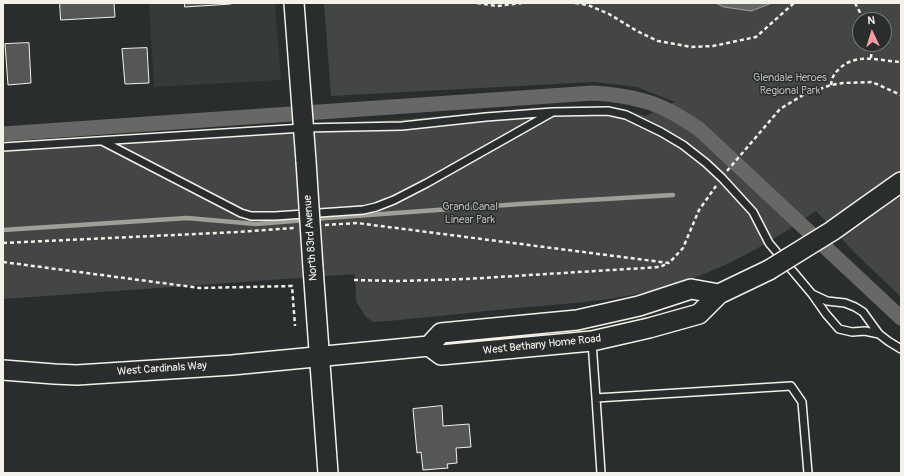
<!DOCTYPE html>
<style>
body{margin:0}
#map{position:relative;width:904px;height:476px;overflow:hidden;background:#2a2d2e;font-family:Pangolin,sans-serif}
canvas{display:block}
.frame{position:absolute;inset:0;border:4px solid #f4f1e8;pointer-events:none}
.north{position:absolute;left:852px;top:12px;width:40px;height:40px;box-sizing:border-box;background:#2a2d2e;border:1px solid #7b7b78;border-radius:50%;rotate:356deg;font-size:11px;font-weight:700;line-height:16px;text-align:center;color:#f4f1e8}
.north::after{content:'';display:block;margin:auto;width:14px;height:18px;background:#ff9aa2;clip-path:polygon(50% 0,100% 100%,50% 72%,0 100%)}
</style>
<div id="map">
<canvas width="904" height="476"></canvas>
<div class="frame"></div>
<div class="north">N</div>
</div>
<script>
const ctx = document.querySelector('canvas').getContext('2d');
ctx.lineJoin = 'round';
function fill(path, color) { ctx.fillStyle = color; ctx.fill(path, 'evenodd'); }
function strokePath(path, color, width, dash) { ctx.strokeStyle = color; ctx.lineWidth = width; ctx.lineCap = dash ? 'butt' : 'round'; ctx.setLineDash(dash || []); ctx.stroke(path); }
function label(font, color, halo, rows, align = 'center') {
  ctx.font = font + ' Pangolin,sans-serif'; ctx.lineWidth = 3; ctx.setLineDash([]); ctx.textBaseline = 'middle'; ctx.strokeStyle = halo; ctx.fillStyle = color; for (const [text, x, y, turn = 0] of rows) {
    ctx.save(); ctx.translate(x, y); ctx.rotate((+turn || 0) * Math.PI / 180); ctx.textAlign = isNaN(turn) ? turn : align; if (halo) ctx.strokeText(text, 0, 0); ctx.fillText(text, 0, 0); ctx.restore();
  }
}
fill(new Path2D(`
 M149 3H275L281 80 154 87Z`), '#373a3a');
fill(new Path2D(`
 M324 3H901V297L855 253 816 211C776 239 734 264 688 280 634 300 574 303 518 308 469 312 421 319 373 322L365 316 356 301 355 274 3 299V147L303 128 544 107 604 106 624 109 645 116 675 102 637 87 593 82 331 96ZM860 20H884V44H860Z`), '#444645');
const water = new Path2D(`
 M716 3H772L751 11 724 7Z`);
fill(water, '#676866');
strokePath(water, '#9f9f9a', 1);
strokePath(new Path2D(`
 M313 219 520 204 673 195
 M3 230 187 218 256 224 306 220`), '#9f9f9a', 4.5);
strokePath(new Path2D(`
 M3 134 593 93C610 94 627 96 644 101 664 106 682 118 699 129L901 318`), '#676866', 15);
const building = new Path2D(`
 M60 3H114L115 17 61 20Z
 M185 3H231V4L185 7Z
 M29 43 31 83 8 85 5 44Z
 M147 48 149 83 125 84 122 49Z
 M442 406 443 426 469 424 471 447 456 448 457 463 447 464 448 468 423 470 421 452 417 453 413 409Z`);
fill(building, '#555756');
strokePath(building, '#f4f1e8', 1);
const lane = new Path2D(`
 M102 141 241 213 251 216H275L363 210 376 207 394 200 427 183 551 113
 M3 147 303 128 402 126 486 117 553 112 608 111 626 115 661 132 683 145 706 163 722 178 753 212 769 243 812 294 826 314 839 329 852 332 865 331 879 334
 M812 294 827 301 845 303 855 307 863 312 879 334 888 341 901 349
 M592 342 596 398
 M601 473 596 398 791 386 802 402 808 473`);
const secondary = new Path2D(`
 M294 3 306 161
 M867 206 901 182
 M313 268 328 473
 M429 346 441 355 592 341 649 328 699 314 719 294 769 270
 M3 370 54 374 77 375 232 365 429 346 441 333 577 320 639 306 691 289 719 294`);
strokePath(lane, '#f4f1e8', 10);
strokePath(secondary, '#f4f1e8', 22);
strokePath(new Path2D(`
 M477 3 497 6 522 3
 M575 3 588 5 609 14 637 31 658 41 691 47 713 46 756 37 794 3
 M855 3 864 20
 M871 58 872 44
 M831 85C832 77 834 74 839 69 856 52 880 61 901 62
 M727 171 780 109 803 95 831 85 843 83 872 82 901 95
 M325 225 357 223 669 263 683 248 699 210 716 186
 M3 243 238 232 294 228
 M3 262 200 288 292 286 295 326
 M354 280 398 281 466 279 660 267 668 263`), '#f4f1e8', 2.5, [4, 3]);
strokePath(lane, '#2a2d2e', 7);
strokePath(secondary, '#2a2d2e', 19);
const secondaryBridge = new Path2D(`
 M306 161 313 268
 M769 270 832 231 867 206`);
strokePath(secondaryBridge, '#f4f1e8', 22, []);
strokePath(secondaryBridge, '#2a2d2e', 19);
label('11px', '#b6b5af', '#2a2d2e', [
 ["Glendale Heroes",790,78],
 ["Regional Park",790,91],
 ["Grand Canal",470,207],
 ["Linear Park",470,220]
]);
label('11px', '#f4f1e8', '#2a2d2e', [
 ["North 83rd Avenue",311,238,-94],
 ["West Bethany Home Road",542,345,-6],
 ["West Cardinals Way",162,369,-4]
]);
</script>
